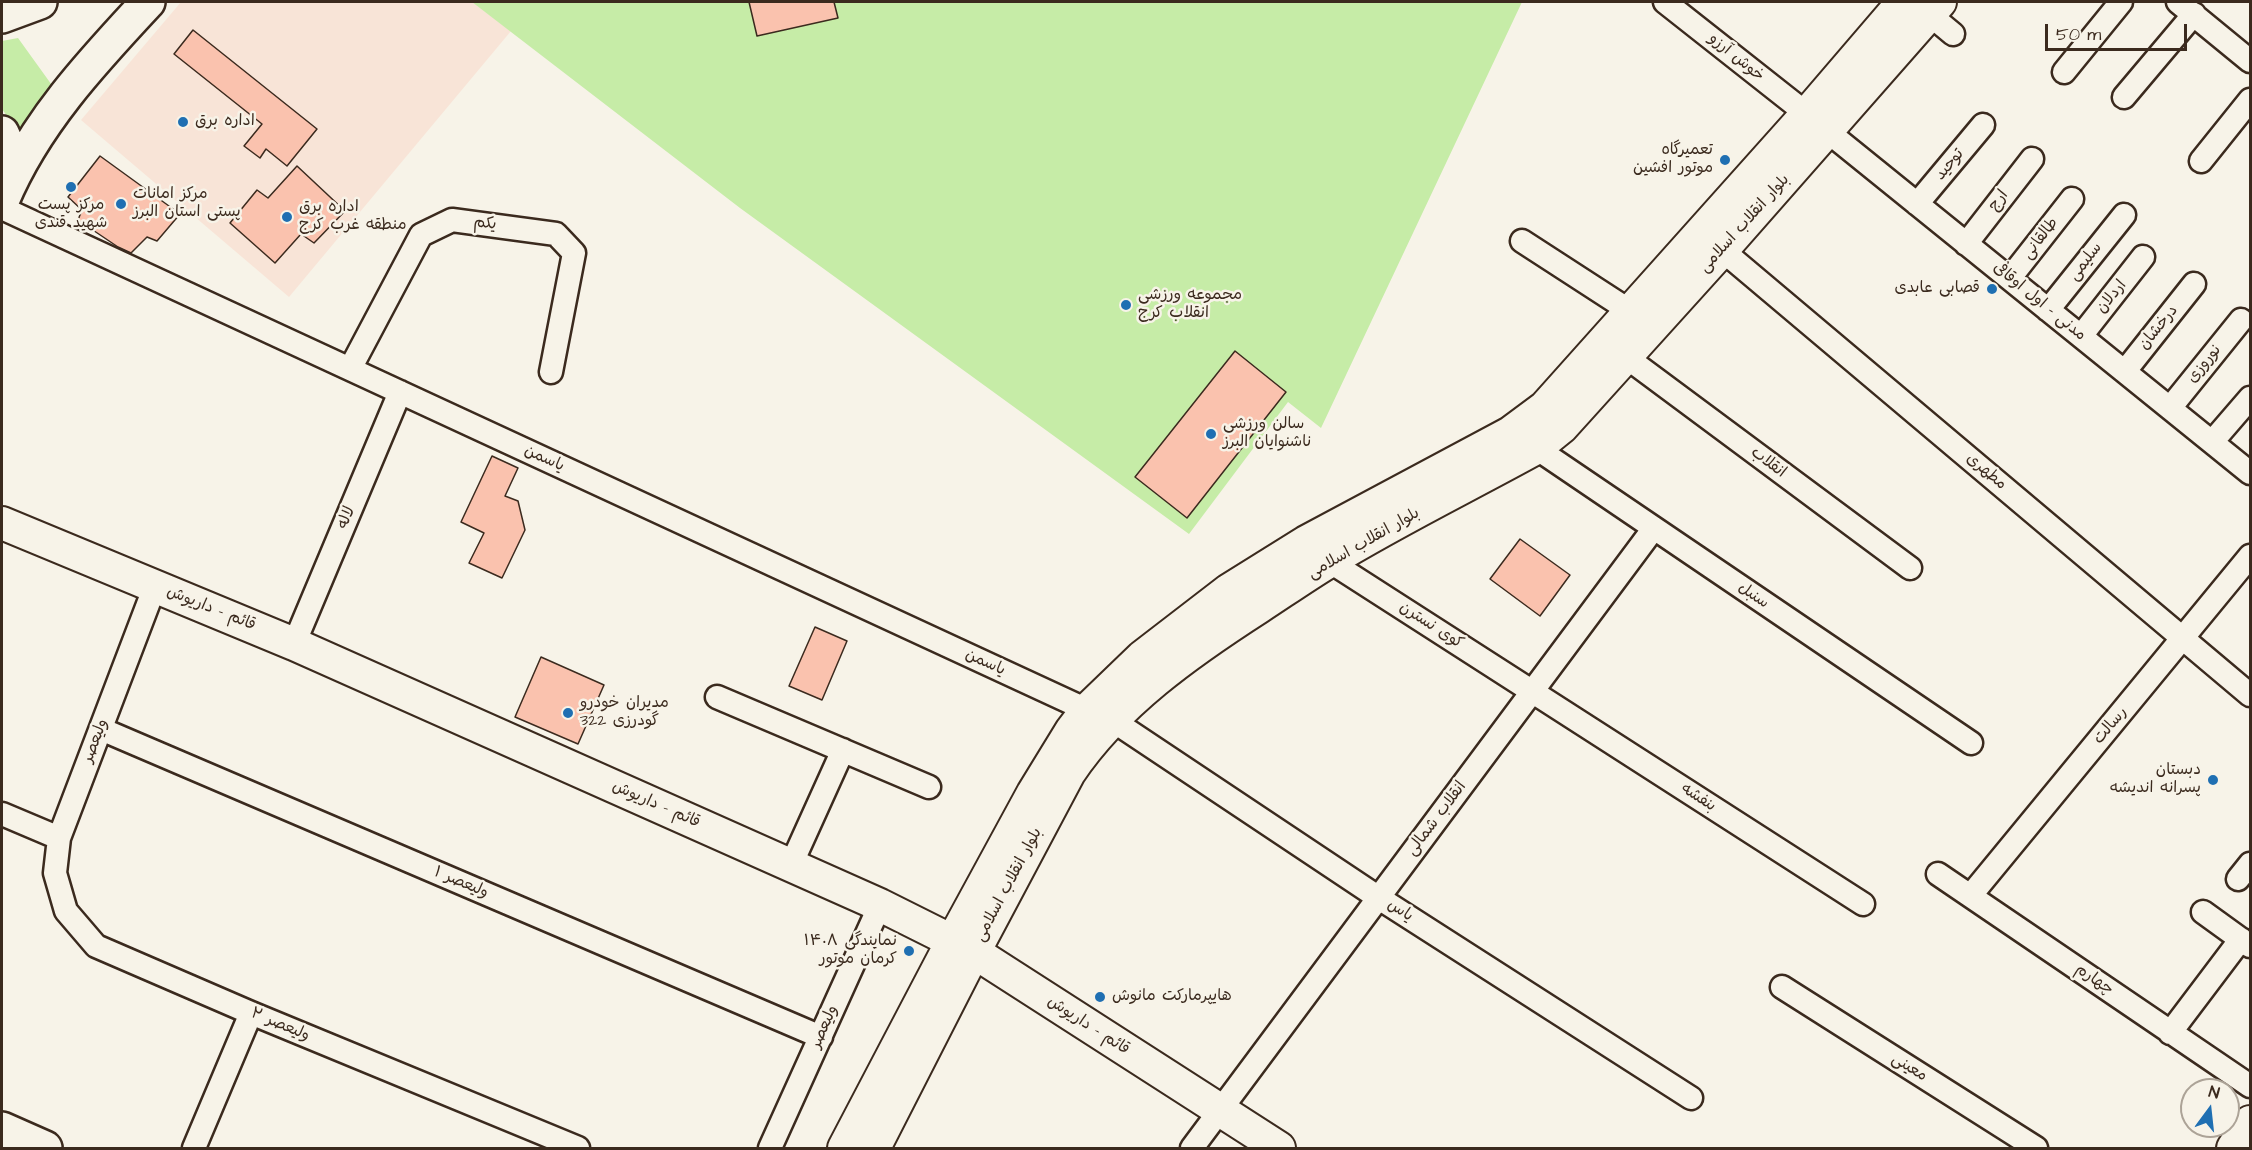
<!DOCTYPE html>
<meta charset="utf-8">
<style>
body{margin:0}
#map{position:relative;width:2252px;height:1150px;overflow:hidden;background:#f7f3e8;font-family:"Architects Daughter",sans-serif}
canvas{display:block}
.frame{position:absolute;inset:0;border:3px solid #3b2a1e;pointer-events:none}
.north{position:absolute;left:2180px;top:1078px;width:60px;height:60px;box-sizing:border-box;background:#f7f3e8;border:2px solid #aca397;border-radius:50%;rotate:15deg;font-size:16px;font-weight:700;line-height:24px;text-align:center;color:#3b2a1e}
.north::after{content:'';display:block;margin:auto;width:21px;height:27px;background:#1f6fb2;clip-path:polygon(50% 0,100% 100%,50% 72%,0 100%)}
.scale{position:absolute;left:2045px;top:24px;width:142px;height:27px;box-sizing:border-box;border:3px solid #3b2a1e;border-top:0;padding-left:8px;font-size:18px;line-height:21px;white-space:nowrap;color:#3b2a1e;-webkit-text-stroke:4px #f7f3e8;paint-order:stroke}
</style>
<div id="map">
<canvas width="2252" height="1150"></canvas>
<div class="frame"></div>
<div class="north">N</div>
<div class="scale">50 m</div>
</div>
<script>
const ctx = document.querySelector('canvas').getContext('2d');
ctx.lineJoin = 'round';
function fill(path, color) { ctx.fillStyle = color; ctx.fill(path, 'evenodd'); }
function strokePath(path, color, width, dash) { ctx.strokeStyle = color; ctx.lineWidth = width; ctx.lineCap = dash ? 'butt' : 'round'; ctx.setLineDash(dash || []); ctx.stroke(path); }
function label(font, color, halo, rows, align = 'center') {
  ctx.font = font + ' "Architects Daughter","Playpen Sans Arabic",sans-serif'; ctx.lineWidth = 5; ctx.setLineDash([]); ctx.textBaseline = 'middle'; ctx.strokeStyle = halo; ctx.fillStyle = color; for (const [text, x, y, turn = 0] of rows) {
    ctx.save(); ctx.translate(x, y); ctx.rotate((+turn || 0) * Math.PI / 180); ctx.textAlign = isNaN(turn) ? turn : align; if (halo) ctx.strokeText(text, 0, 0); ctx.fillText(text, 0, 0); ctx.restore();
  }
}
fill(new Path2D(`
 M181 2H472L511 31 289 297 81 120Z`), '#f8e4d7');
fill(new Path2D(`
 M472 2H1522L1321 428 1288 402 1189 534 740 208Z
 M18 38 54 88 19 145 14 126 2 109V41Z`), '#c6eca7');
const building = new Path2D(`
 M749 2H834L838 18 757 36Z
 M193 30 317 129 287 166 266 149 260 158 244 146 262 124 174 54Z
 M100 156 180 214 157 241 147 237 131 253 118 247 78 220 82 210 68 197Z
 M297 166 345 211 314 243 301 234 275 263 230 223 257 190 268 198Z
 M1235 351 1286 392 1187 518 1135 477Z
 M492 456 518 468 505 496 518 501 525 530 502 578 469 563 484 533 461 522Z
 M1520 539 1570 575 1540 616 1490 579Z
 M815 627 847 641 822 700 789 686Z
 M541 657 604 685 578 744 515 717Z`);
fill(building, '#fac2ae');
strokePath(building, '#3b2a1e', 1.5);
const street = new Path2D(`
 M1665 2 1807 114
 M2178 2 2250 61
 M1929 14 1953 34
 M2064 72 2121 2
 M2124 97 2194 14
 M1827 131 2250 473
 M2201 161 2250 100
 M1917 204 1983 125
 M2 208 1087 710
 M1522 241 1630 311
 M1966 244 2032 159
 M1722 250 2250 695
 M2010 278 2072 199
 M2048 310 2124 215
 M2081 336 2143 257
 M1626 357 1910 568
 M350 369 421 235 452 220 556 234 574 253 551 372
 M2125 371 2194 284
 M2170 408 2241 320
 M2212 442 2250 398
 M1536 448 1971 743
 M1329 561 1863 904
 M155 586 59 838 55 873 66 911 96 946 251 1013 578 1148
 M294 644 400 392
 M717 697 929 787
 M1112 720 1379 898 1691 1098
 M101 729 821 1037
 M2 814 59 838
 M791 865 843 750
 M1938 874 2250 1086
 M2238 879 2250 864
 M1971 895 2250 556
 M2203 912 2250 946
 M1782 987 2036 1148
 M2170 1033 2241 939
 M194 1148 251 1013
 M770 1148 880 905
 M1192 1148 1654 528`);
const secondary = new Path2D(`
 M2 523 294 644 880 905 974 952 1279 1148
 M844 1148 953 940 1033 793 1071 731 1087 710 1142 657 1229 590 1306 542 1510 433 1545 407 1807 114 1903 2
 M874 1148 974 952 1069 773C1116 703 1189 652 1259 607 1282 592 1305 576 1328 562 1395 521 1467 486 1536 448L1562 427 1722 250 1940 2
 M2233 1148 2250 1122`);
const primary = new Path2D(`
 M2 16 40 2
 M2 133 7 144 12 176
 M2 201C34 124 92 62 148 2
 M2 1129 45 1148`);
strokePath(street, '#3b2a1e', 27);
strokePath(secondary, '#3b2a1e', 36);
strokePath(primary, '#3b2a1e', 38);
strokePath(street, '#f7f3e8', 22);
strokePath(secondary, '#f7f3e8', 32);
strokePath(primary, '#f7f3e8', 33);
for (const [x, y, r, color] of [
 [183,122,6,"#1f6fb2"],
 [1725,160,6,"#1f6fb2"],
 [71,187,6,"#1f6fb2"],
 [121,204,6,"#1f6fb2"],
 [287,217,6,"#1f6fb2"],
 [1992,289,6,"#1f6fb2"],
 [1126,305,6,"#1f6fb2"],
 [1211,434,6,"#1f6fb2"],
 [568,713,6,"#1f6fb2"],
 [2213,780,6,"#1f6fb2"],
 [909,951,6,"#1f6fb2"],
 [1100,997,6,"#1f6fb2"]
]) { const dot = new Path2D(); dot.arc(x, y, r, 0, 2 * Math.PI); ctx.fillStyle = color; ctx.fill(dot); strokePath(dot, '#f7f3e8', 2); }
label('16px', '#3b2a1e', '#f7f3e8', [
 ["خوش آرزو",1736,58,39],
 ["توحید",1950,165,-50],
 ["ارج",1999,201,-52],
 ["یکم",485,224,7],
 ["بلوار انقلاب اسلامی",1745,224,-48],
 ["طالقانی",2041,239,-52],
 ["سلیمی",2086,262,-52],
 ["اردلان",2112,297,-51],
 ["مدنی - اول اوقافی",2039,302,39],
 ["درخشان",2159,328,-51],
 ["نوروزی",2205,364,-51],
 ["یاسمن",544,459,25],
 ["انقلاب",1768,463,37],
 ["مطهری",1986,472,40],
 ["لاله",347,518,-67],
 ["بلوار انقلاب اسلامی",1364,544,-30],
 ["سنبل",1753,596,34],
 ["قائم - داریوش",211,609,22],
 ["کوی نسترن",1431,626,33],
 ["یاسمن",985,663,25],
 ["رسالت",2111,726,-50],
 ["ولیعصر",96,741,-69],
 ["بنفشه",1698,798,33],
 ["قائم - داریوش",656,805,24],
 ["انقلاب شمالی",1437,819,-53],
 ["ولیعصر ۱",461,883,23],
 ["بلوار انقلاب اسلامی",1009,885,-62],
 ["یاس",1400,911,33],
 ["چهارم",2094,980,35],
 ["ولیعصر ۲",280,1025,23],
 ["قائم - داریوش",1088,1026,33],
 ["ولیعصر",825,1027,-66],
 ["معینی",1909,1068,32]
]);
label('16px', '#3b2a1e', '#f7f3e8', [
 ["اداره برق",195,122],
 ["تعمیرگاه",1713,151,"right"],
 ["موتور افشین",1713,169,"right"],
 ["مرکز امانات",133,195],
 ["پستی استان البرز",133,213],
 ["مرکز پست",71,206,"center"],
 ["شهید قندی",71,224,"center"],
 ["اداره برق",299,208],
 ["منطقه غرب کرج",299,226],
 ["قصابی عابدی",1980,289,"right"],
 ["مجموعه ورزشی",1138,296],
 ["انقلاب کرج",1138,314],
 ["سالن ورزشی",1223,425],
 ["ناشنوایان البرز",1223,443],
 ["مدیران خودرو",580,704],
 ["گودرزی 322",580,722],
 ["دبستان",2201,771,"right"],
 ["پسرانه اندیشه",2201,789,"right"],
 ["نمایندگی ۱۴۰۸",897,942,"right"],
 ["کرمان موتور",897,960,"right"],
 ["هایپرمارکت مانوش",1112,997]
], 'left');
</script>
